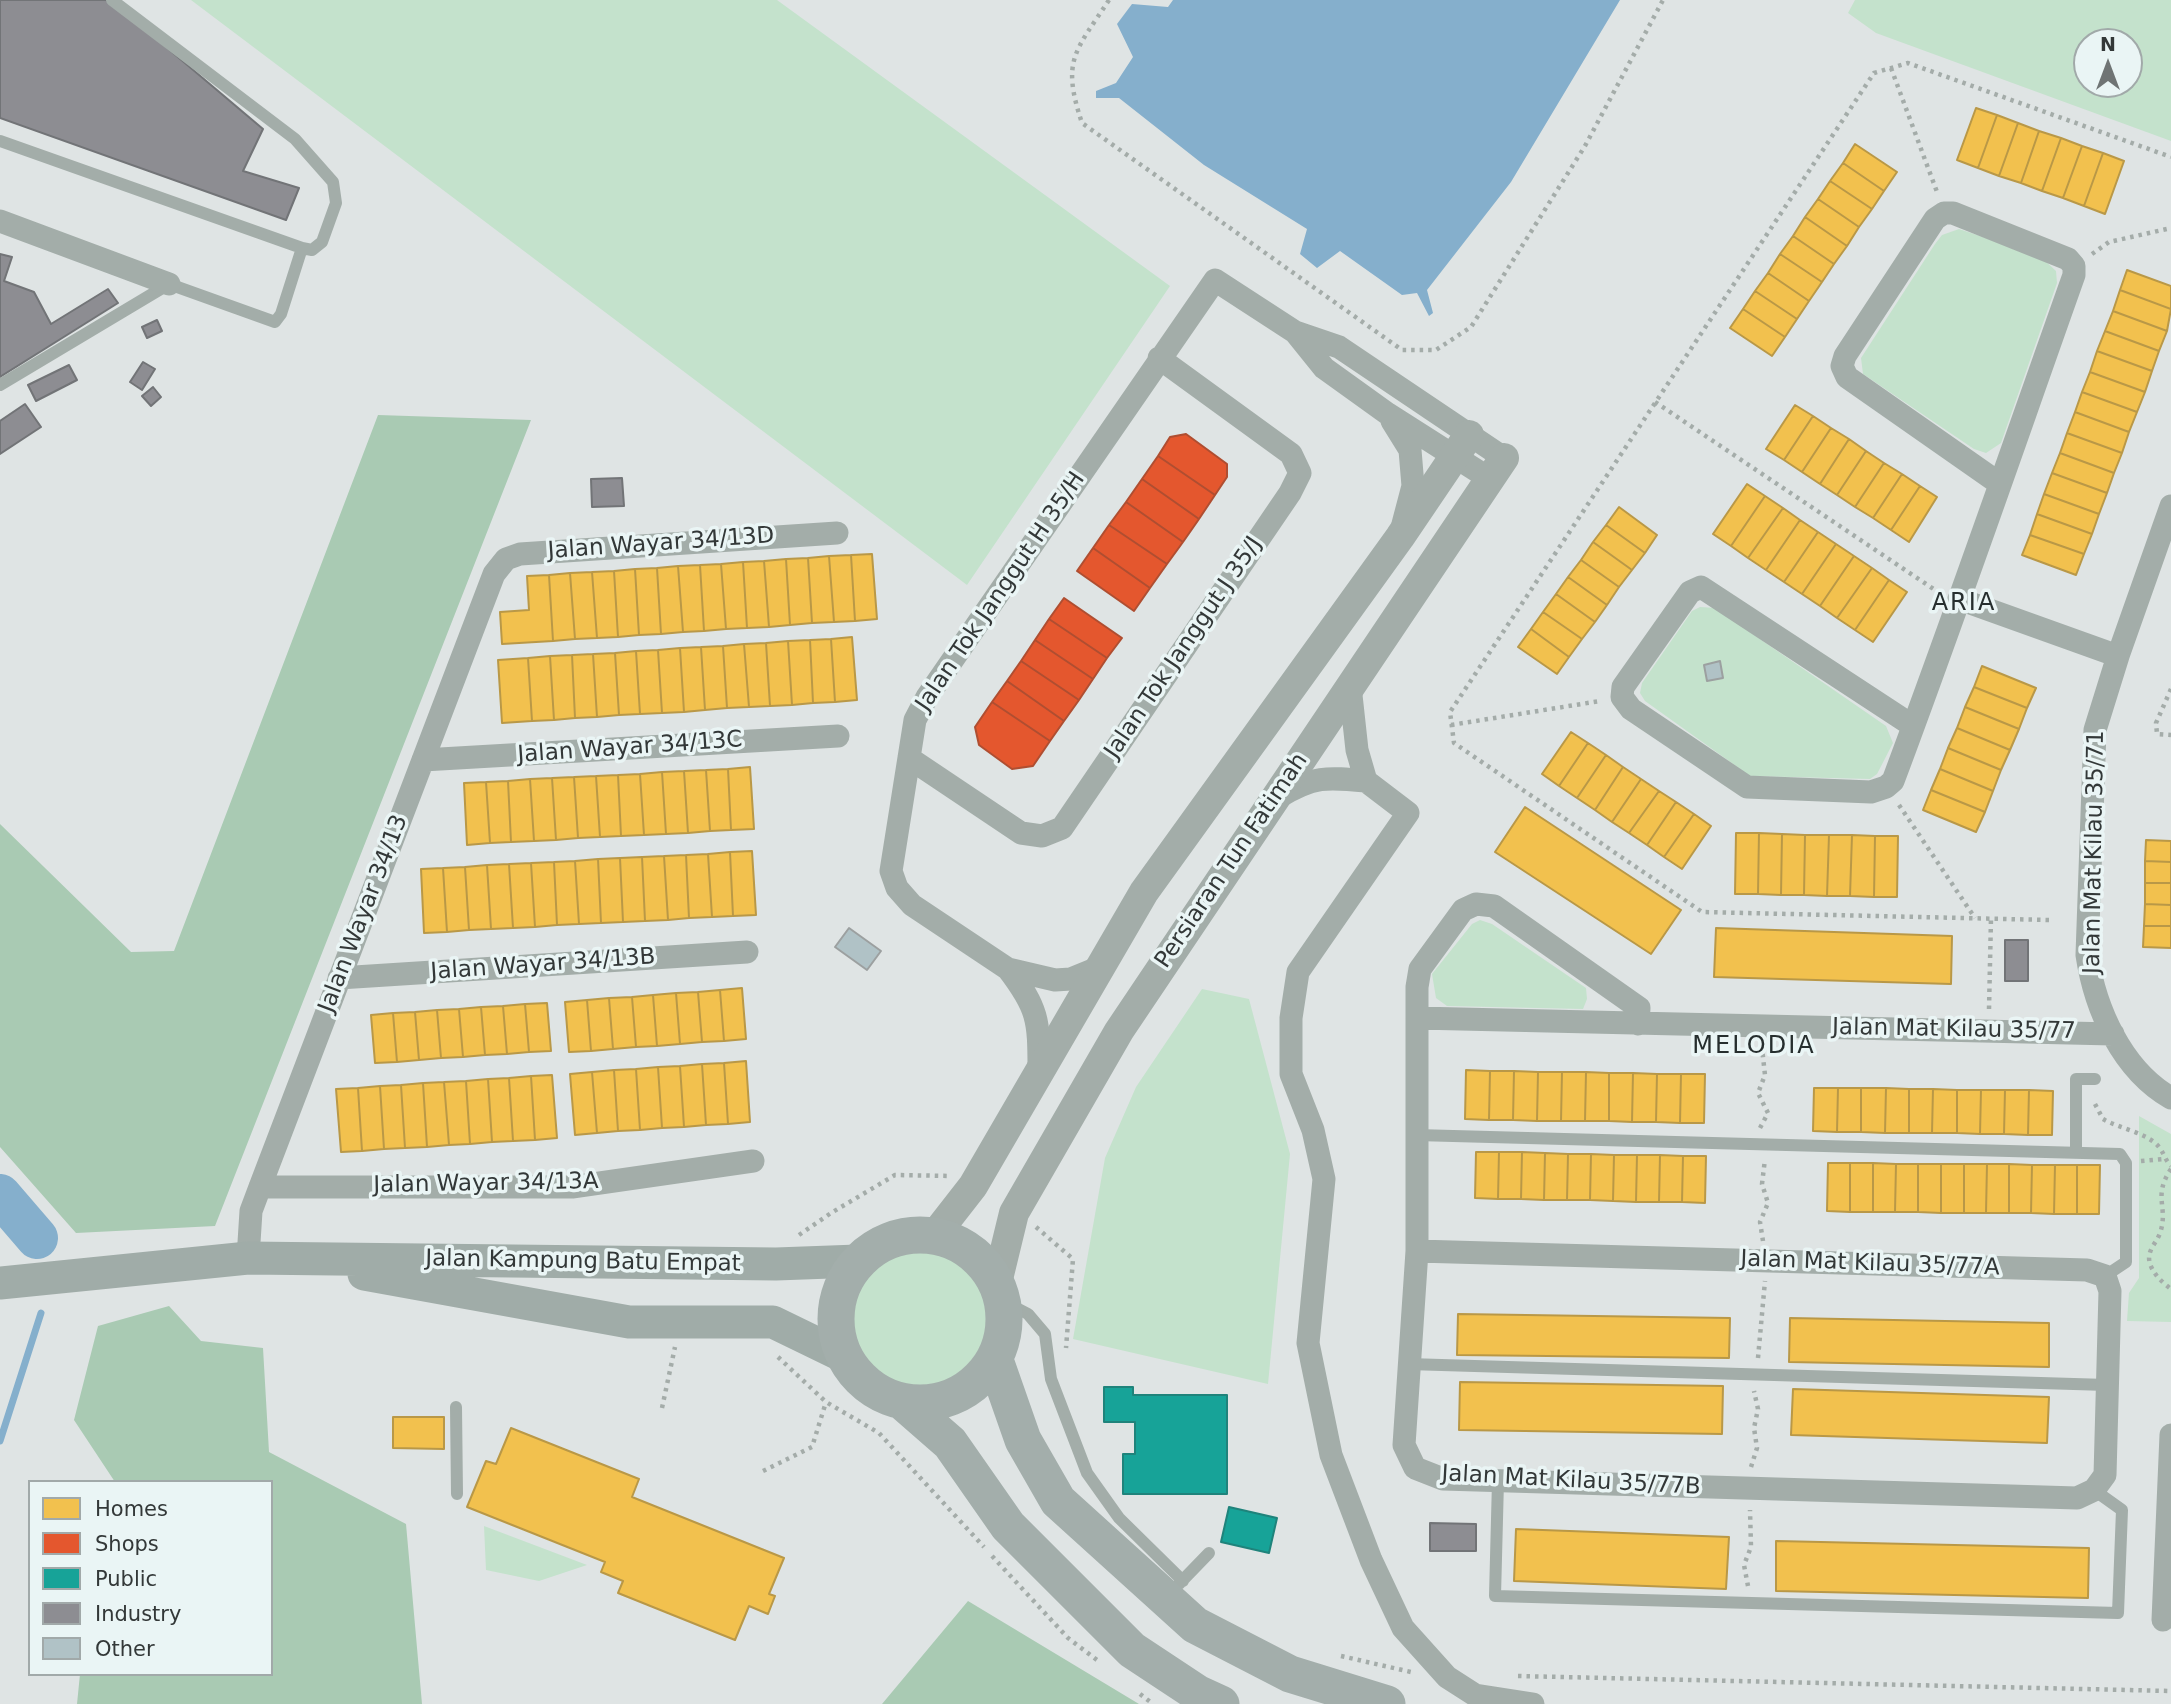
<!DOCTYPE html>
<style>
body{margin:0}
#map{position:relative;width:2171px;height:1704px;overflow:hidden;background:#dfe4e4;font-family:"DejaVu Sans",sans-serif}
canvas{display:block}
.legend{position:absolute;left:28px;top:1480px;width:245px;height:196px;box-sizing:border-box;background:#eaf5f5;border:2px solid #a1a9a9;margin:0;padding:9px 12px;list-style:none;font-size:21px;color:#333838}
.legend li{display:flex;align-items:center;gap:14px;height:35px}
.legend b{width:35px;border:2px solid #a1a9a9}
.north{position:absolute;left:2073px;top:28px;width:70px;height:70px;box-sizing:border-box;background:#eaf5f5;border:2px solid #a1a9a9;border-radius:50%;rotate:0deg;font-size:19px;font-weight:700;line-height:28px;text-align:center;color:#333838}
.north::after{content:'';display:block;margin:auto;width:24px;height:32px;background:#6f7474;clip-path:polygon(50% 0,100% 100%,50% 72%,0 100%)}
</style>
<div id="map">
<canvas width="2171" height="1704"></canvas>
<ul class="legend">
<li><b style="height:19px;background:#f2c14e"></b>Homes</li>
<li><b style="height:19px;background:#e4572e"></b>Shops</li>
<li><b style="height:19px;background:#17a398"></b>Public</li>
<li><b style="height:19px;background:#8d8d92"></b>Industry</li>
<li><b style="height:19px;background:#b0c2c6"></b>Other</li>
</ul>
<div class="north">N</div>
</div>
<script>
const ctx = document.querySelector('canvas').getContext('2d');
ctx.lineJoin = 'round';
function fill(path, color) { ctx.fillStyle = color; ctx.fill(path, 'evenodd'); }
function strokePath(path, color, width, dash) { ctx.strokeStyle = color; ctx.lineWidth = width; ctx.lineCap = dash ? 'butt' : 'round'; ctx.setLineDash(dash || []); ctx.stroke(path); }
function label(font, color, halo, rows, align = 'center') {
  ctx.font = font + ' "DejaVu Sans",sans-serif'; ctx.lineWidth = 7; ctx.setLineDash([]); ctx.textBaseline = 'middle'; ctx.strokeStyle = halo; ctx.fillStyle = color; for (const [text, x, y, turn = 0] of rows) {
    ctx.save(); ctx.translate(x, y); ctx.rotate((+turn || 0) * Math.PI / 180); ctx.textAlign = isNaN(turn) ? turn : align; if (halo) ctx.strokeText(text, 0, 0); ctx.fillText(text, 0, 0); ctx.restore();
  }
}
fill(new Path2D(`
 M191 0H777L1170 286 967 585Z
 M1855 0H2171V141L1876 33 1848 13ZM2087 42H2129V84H2087Z
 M1959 229 2040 256 2056 271 2057 283 2001 443 1986 453 1974 449 1863 374 1861 358 1935 244 1942 235Z
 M1700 607 1715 608 1886 726 1893 743 1877 774 1870 779 1750 776 1645 701 1640 693 1642 683 1692 611Z
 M1480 920 1492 924 1586 988 1587 999 1583 1009 1447 1006 1436 998 1432 974 1472 924Z
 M1202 989 1249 999 1290 1154 1268 1384 1073 1339 1105 1158 1136 1087Z
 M2139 1116 2171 1134V1322L2127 1321 2129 1293 2139 1278Z
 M849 1317a69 69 0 1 1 138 0a69 69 0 1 1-138 0Z
 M484 1526 587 1565 539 1581 486 1570Z`), '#c4e2cc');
fill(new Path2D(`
 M378 415 531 420 215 1226 76 1233 0 1147V824L131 952 174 951Z
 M169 1306 201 1341 263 1348 269 1452 406 1524 422 1704H77L80 1674H271V1482H115L74 1420 98 1326Z
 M968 1601 1139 1704H882Z`), '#a9cab3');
fill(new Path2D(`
 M1173 0H1620L1511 182 1427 290 1433 313 1429 316 1417 293 1402 295 1340 251 1317 268 1300 254 1307 229 1204 165 1119 98H1096V91L1116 83 1133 57 1117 24 1132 4 1168 7Z`), '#85afcc');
const homes = new Path2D(`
 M1976 108 1997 115 1978 168 1957 160Z
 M1997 115 2018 123 1999 176 1978 168Z
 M2018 123 2039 131 2021 183 1999 176Z
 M2039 131 2061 138 2042 191 2021 183Z
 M2061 138 2082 146 2063 198 2042 191Z
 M1855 144 1897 172 1884 191 1843 163Z
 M2082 146 2103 153 2084 206 2063 198Z
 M2103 153 2124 161 2105 214 2084 206Z
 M1843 163 1884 191 1872 209 1830 181Z
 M1830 181 1872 209 1859 227 1818 199Z
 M1818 199 1859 227 1847 246 1805 217Z
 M1805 217 1847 246 1834 264 1793 236Z
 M1793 236 1834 264 1822 282 1780 254Z
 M1780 254 1822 282 1809 301 1768 273Z
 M2127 270 2171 286V309L2120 290Z
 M1768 273 1809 301 1797 319 1755 291Z
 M2120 290 2171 309 2167 331 2113 311Z
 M1755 291 1797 319 1785 337 1743 309Z
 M1743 309 1785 337 1772 356 1730 328Z
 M2113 311 2167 331 2159 351 2105 331Z
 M2105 331 2159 351 2152 371 2097 351Z
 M2097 351 2152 371 2145 392 2090 372Z
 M2090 372 2145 392 2137 412 2082 392Z
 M2082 392 2137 412 2129 432 2075 412Z
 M1795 405 1813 416 1784 460 1766 449Z
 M2075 412 2129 432 2122 453 2067 433Z
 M1813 416 1831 428 1802 472 1784 460Z
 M1831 428 1849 439 1820 484 1802 472Z
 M2067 433 2122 453 2114 473 2060 453Z
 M1849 439 1866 451 1837 495 1820 484Z
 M1866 451 1884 463 1855 507 1837 495Z
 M2060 453 2114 473 2107 493 2052 473Z
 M1884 463 1902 474 1873 518 1855 507Z
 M2052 473 2107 493 2099 514 2044 494Z
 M1902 474 1920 486 1891 530 1873 518Z
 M1747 484 1765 496 1731 546 1713 534Z
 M1920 486 1937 497 1909 542 1891 530Z
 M2044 494 2099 514 2092 534 2037 514Z
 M1765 496 1783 508 1748 558 1731 546Z
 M1619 507 1657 535 1645 553 1606 525Z
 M1783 508 1800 520 1766 570 1748 558Z
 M2037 514 2092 534 2084 554 2030 535Z
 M1800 520 1818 532 1784 582 1766 570Z
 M1606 525 1645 553 1632 570 1593 542Z
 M1818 532 1836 544 1802 594 1784 582Z
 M2030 535 2084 554 2076 575 2022 555Z
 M1593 542 1632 570 1619 587 1581 560Z
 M1836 544 1854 556 1820 606 1802 594Z
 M872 554 877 619 855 621 851 555Z
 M851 555 855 621 834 622 829 556Z
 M829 556 834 622 812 623 808 558Z
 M1854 556 1872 568 1837 618 1820 606Z
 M808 558 812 623 790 625 786 559Z
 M786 559 790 625 769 627 764 561Z
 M1581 560 1619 587 1607 605 1568 577Z
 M764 561 769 627 747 628 743 562Z
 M743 562 747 628 726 629 721 564Z
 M721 564 726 629 704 631 700 565Z
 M700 565 704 631 683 632 678 566Z
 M678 566 683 632 661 634 657 568Z
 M657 568 661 634 639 635 635 569Z
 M1872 568 1889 580 1855 630 1837 618Z
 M635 569 639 635 618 637 614 571Z
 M614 571 618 637 597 638 592 572Z
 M592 572 597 638 575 639 570 573Z
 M570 573 575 639 553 641 549 575Z
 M549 575 553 641 502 644 500 612 529 610 527 576Z
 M1568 577 1607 605 1595 622 1556 594Z
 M1889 580 1907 592 1873 642 1855 630Z
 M1556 594 1595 622 1582 639 1543 612Z
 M1543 612 1582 639 1569 657 1531 629Z
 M1531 629 1569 657 1557 674 1518 647Z
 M852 637 857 700 835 702 831 639Z
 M831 639 835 702 813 703 810 640Z
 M810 640 813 703 792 705 788 641Z
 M788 641 792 705 770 706 766 643Z
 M766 643 770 706 749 707 744 644Z
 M744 644 749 707 727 708 723 646Z
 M723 646 727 708 705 710 701 647Z
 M701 647 705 710 684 712 680 648Z
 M680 648 684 712 662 713 658 650Z
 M658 650 662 713 640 714 636 651Z
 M636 651 640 714 619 715 615 653Z
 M615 653 619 715 597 717 593 654Z
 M593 654 597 717 575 718 572 655Z
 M572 655 575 718 554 720 550 656Z
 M550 656 554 720 532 721 528 658Z
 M528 658 532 721 502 723 498 660Z
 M1982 666 2036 688 2027 708 1974 687Z
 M1974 687 2027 708 2019 729 1965 707Z
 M1965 707 2019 729 2010 750 1957 728Z
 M1957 728 2010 750 2001 770 1948 748Z
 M1571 732 1588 743 1559 786 1542 774Z
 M1588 743 1606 755 1577 798 1559 786Z
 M1948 748 2001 770 1993 791 1940 769Z
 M1606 755 1623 767 1595 810 1577 798Z
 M750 767 754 829 731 830 728 769Z
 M1623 767 1641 779 1612 822 1595 810Z
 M728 769 731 830 710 831 706 770Z
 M1940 769 1993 791 1985 812 1931 790Z
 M706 770 710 831 688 833 684 771Z
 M684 771 688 833 666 834 662 772Z
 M662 772 666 834 644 835 640 774Z
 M640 774 644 835 621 836 618 775Z
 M618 775 621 836 600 837 596 776Z
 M596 776 600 837 578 838 574 777Z
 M574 777 578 838 556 840 552 778Z
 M552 778 556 840 534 841 530 779Z
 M530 779 534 841 511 842 508 781Z
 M1641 779 1659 791 1629 833 1612 822Z
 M508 781 511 842 490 843 486 782Z
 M486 782 490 843 467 845 464 783Z
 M1931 790 1985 812 1976 832 1923 810Z
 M1659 791 1676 802 1647 845 1629 833Z
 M1676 802 1694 814 1664 857 1647 845Z
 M1525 807 1681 910 1651 954 1495 852Z
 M1694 814 1711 826 1682 869 1664 857Z
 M1736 833H1759L1758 894H1735Z
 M1759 833 1782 834 1781 895 1758 894Z
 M1782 834 1805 835 1804 895H1781Z
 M1805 835H1829L1827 896 1804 895Z
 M1829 835H1852L1850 896H1827Z
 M1852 835 1875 836 1874 897 1850 896Z
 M1875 836H1898L1897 897H1874Z
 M2146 840 2171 841V862L2145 861Z
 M752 851 756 915 733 916 730 852Z
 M730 852 733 916 712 917 708 854Z
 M708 854 712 917 689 918 686 855Z
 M686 855 689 918 668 920 664 856Z
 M664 856 668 920 645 921 642 857Z
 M642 857 645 921 623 922 620 858Z
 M620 858 623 922 601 923 598 859Z
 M598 859 601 923 579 924 575 861Z
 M575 861 579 924 557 925 554 862Z
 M2145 861 2171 862V883H2145Z
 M554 862 557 925 535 927 531 863Z
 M531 863 535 927 513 928 509 864Z
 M509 864 513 928 491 929 487 865Z
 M487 865 491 929 469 930 465 867Z
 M465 867 469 930 447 932 443 868Z
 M443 868 447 932 424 933 421 869Z
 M2145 883H2171V905L2145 904Z
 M2145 904 2171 905V926H2144Z
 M2144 926H2171V948L2143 947Z
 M1716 928 1952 936 1951 984 1714 977Z
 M742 988 746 1039 724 1041 720 990Z
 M720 990 724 1041 702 1042 698 992Z
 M698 992 702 1042 680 1044 676 993Z
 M676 993 680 1044 657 1046 653 995Z
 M653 995 657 1046 636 1047 632 997Z
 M632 997 636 1047 613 1049 609 998Z
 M609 998 613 1049 591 1051 587 1000Z
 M587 1000 591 1051 569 1052 565 1002Z
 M547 1003 551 1051 529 1052 525 1004Z
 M525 1004 529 1052 507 1054 503 1006Z
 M503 1006 507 1054 485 1055 481 1007Z
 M481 1007 485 1055 463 1057 459 1009Z
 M459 1009 463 1057 441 1058 437 1010Z
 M437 1010 441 1058 419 1060 415 1012Z
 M415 1012 419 1060 397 1062 393 1013Z
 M393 1013 397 1062 375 1063 371 1015Z
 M746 1061 750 1122 728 1124 724 1063Z
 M724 1063 728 1124 706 1125 702 1064Z
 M702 1064 706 1125 684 1127 680 1066Z
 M680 1066 684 1127 662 1128 658 1067Z
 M658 1067 662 1128 640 1130 636 1069Z
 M636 1069 640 1130 618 1131 614 1070Z
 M614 1070 618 1131 597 1133 592 1072Z
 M1466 1070 1490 1071 1489 1120 1465 1119Z
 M1490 1071H1514L1513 1120H1489Z
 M1514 1071 1538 1072 1537 1121 1513 1120Z
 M592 1072 597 1133 575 1135 570 1074Z
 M1538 1072H1562L1561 1121H1537Z
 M1562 1072H1586L1585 1121H1561Z
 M1586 1072 1609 1073V1121H1585Z
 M1609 1073H1633L1632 1122 1609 1121Z
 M1633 1073 1657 1074 1656 1122H1632Z
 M1657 1074H1681L1680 1123 1656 1122Z
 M1681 1074H1705L1704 1123H1680Z
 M552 1075 557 1138 535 1140 531 1076Z
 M531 1076 535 1140 513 1141 509 1078Z
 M509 1078 513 1141 492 1142 488 1079Z
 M488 1079 492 1142 470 1144 466 1081Z
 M466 1081 470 1144 449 1145 444 1082Z
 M444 1082 449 1145 427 1147 423 1083Z
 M423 1083 427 1147 405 1148 401 1085Z
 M401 1085 405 1148 384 1149 380 1086Z
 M380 1086 384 1149 362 1151 358 1088Z
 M358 1088 362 1151 341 1152 336 1089Z
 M1814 1088H1838L1837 1132 1813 1131Z
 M1838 1088H1861V1132H1837Z
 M1861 1088H1886L1885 1133 1861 1132Z
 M1886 1088 1909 1089V1133H1885Z
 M1909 1089H1933L1932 1133H1909Z
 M1933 1089 1957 1090V1133H1932Z
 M1957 1090H1981L1980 1134 1957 1133Z
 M1981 1090H2005L2004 1134H1980Z
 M2005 1090H2029L2028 1135 2004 1134Z
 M2029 1090 2053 1091 2052 1135H2028Z
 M1476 1152H1499L1498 1199 1475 1198Z
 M1499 1152H1522L1521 1199H1498Z
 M1522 1152 1545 1153 1544 1200 1521 1199Z
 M1545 1153 1568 1154 1567 1200H1544Z
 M1568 1154H1591L1590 1200H1567Z
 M1591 1154 1614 1155 1613 1201 1590 1200Z
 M1614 1155H1637L1636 1202 1613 1201Z
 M1637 1155H1660L1659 1202H1636Z
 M1660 1155 1683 1156 1682 1202H1659Z
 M1683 1156H1706L1705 1203 1682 1202Z
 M1828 1163H1850V1212L1827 1211Z
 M1850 1163H1873V1212H1850Z
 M1873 1163 1896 1164 1895 1212H1873Z
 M1896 1164H1918V1212H1895Z
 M1918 1164H1941V1213L1918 1212Z
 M1941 1164H1964V1213H1941Z
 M1964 1164H1987L1986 1213H1964Z
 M1987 1164H2009V1213H1986Z
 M2009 1164 2032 1165 2031 1213H2009Z
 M2032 1165H2055L2054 1214 2031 1213Z
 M2055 1165H2077V1214H2054Z
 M2077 1165H2100L2099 1214H2077Z
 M1458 1314 1730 1318 1729 1358 1457 1355Z
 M1790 1318 2049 1323V1367L1789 1362Z
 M1460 1382 1723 1386 1722 1434 1459 1430Z
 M1793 1389 2049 1397 2047 1443 1791 1435Z
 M393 1417H444V1449L393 1448Z
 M511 1428 639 1479 632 1497 784 1558 769 1594 775 1596 768 1614 749 1606 735 1640 618 1593 623 1581 601 1572 605 1562 467 1507 486 1461 496 1464Z
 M1516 1529 1729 1537 1726 1589 1514 1581Z
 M1776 1541 2089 1548 2088 1598 1776 1591Z`);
fill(homes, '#f2c14e');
strokePath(homes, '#b99847', 2);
const shops = new Path2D(`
 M1186 434 1227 464V477L1215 495 1158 456 1170 437Z
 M1158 456 1215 495 1199 519 1142 479Z
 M1142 479 1199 519 1183 542 1126 502Z
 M1126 502 1183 542 1167 564 1109 525Z
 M1109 525 1167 564 1150 588 1093 548Z
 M1093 548 1150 588 1134 611 1077 571Z
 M1064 598 1122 638 1107 658 1049 619Z
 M1049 619 1107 658 1093 679 1035 640Z
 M1035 640 1093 679 1079 700 1021 661Z
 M1021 661 1079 700 1064 721 1007 681Z
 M1007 681 1064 721 1050 741 992 702Z
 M992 702 1050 741 1033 766 1012 769 979 745 975 727Z`);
fill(shops, '#e4572e');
strokePath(shops, '#af4e31', 2);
const public = new Path2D(`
 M1104 1387H1133V1395H1227V1494H1123V1454H1135V1422H1104Z
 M1229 1507 1277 1518 1269 1553 1221 1542Z`);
fill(public, '#17a398');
strokePath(public, '#1f837b', 2);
const industry = new Path2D(`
 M0 0H106L114 3 263 129 243 171 299 188 286 220 0 118Z
 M0 254 12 257 4 281 34 292 51 324 108 289 118 303 0 377Z
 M157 320 162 331 147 338 142 327Z
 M143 362 155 369 142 390 130 382Z
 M69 365 77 380 36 401 28 385Z
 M153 387 161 397 151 406 142 396Z
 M25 404 41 427 0 454V421Z
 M622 478 624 506 592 507 591 479Z
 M2005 940H2028V981H2005Z
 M1430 1523 1476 1524V1551H1430Z`);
fill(industry, '#8d8d92');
strokePath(industry, '#727477', 2);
strokePath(new Path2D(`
 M0 1441 41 1313`), '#85afcc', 7);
strokePath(new Path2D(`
 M0 1195 37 1238`), '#85afcc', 42);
const building = new Path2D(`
 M1720 661 1723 678 1707 681 1704 665Z
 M849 928 881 951 867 970 835 947Z`);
fill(building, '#b0c2c6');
strokePath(building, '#9ca0a0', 2);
strokePath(new Path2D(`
 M1109 0C1075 52 1061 60 1082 123L1402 350H1436L1471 327 1585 146 1663 0
 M1891 68 1937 192
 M2092 254 2109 242 2171 228
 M1655 402 1938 592
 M2171 689 2156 723 2157 734 2171 735
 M1451 725 1600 701
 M1899 805 1975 918
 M2049 920 1702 912 1454 743 1450 712 1874 73 1908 63 2171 157
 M1989 1009 1991 918
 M2095 1104 2103 1119C2118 1128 2148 1133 2159 1147 2164 1153 2165 1160 2171 1166
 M1760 1128 1768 1113 1758 1093 1765 1075 1762 1048
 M2141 1161 2163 1159
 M2171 1169C2152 1197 2169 1207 2160 1233 2156 1244 2146 1251 2150 1264 2154 1275 2162 1282 2171 1289
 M1036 1227 1073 1259 1066 1348
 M799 1235 831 1213 895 1175 951 1176
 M1763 1241 1760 1222 1768 1203 1762 1184 1765 1159
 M778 1357 826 1402 879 1433 984 1547
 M1758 1358 1765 1281
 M662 1408 675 1347
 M1751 1467 1757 1448 1754 1428 1758 1409 1754 1391
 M763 1471 812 1447 826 1402
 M992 1556 1068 1638 1097 1660
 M1748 1586 1744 1565 1751 1547 1750 1510
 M1341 1656 1411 1672
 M1518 1676 2171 1691
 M1140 1694 1153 1704`), '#a4aca9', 4.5, [3.5, 5]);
strokePath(new Path2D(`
 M112 0 295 139 333 182 336 203 322 242 312 250 302 248
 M0 141 302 248 281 314 275 322 169 284 0 385
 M1416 1135 2120 1154 2126 1163V1262L2105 1276
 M2076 1153V1079H2095
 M1003 1301 1028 1314 1045 1334 1051 1379 1087 1473 1119 1518 1183 1581
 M1408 1364 2107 1385
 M456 1407 457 1494
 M1498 1481 1495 1596 2118 1613 2122 1510 2094 1490
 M1179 1584 1209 1553`), '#a3ada9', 12);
strokePath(new Path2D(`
 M0 221 169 284
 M1295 332 1324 368 1388 414 1490 479
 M1392 421 1410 450 1413 486 1403 524
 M2171 506 2118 656 2095 730 2087 955C2095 1009 2122 1070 2171 1098
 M1959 599 2118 656
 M1913 726 1701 587 1690 592 1623 687 1622 697 1631 709 1747 787 1871 792 1886 787 1893 781C1956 613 2014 444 2074 275V266L2068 259 1953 213H1944L1935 219 1845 356 1842 366 1847 377 2000 484
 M909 758 1021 833 1042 836 1062 828 1290 493 1300 473 1291 454 1159 358
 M423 760 838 736
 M1366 781 1408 813 1298 972 1291 1018V1074L1313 1130 1324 1179 1308 1343 1331 1455 1371 1560 1403 1628 1447 1677 1475 1695 1533 1704
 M1279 797C1313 776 1327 777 1366 781L1357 750 1350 686
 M1098 968 1071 979 1055 980 1008 969 912 905 897 888 891 871 915 720 927 697 1215 280 1295 332 1339 347 1504 458
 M1008 969C1038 1008 1039 1020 1039 1069
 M339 978 747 952
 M1417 1018 2113 1034
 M260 1187H572L753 1161
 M1417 1251 2087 1270 2105 1276 2110 1291 2105 1475 2094 1490 2077 1498 1443 1479 1415 1468 1404 1445 1417 1251V987L1420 969 1463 910 1476 904 1494 906 1639 1008 1638 1024
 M248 1258 251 1211 260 1187 494 574 506 559 520 554 837 533
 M2163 1620 2171 1435`), '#a3ada9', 23);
strokePath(new Path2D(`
 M934 1236 973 1186 1144 892 1400 537 1469 435
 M997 1283 1014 1213 1119 1031 1504 458`), '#a3ada9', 30);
strokePath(new Path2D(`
 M364 1274 629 1322H773L843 1356
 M0 1283 248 1258 776 1264 858 1261`), '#a0aca8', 33);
strokePath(new Path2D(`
 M836 1319a84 84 0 1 1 168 0a84 84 0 1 1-168 0Z
 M995 1360 1023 1440 1058 1501 1195 1625 1290 1674 1387 1704
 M903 1402 950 1443 1008 1526 1132 1650 1197 1693 1221 1704`), '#a3aeab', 37);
label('23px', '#333838', '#eaf5f5', [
 ["Jalan Wayar 34/13D",661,544,-4],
 ["Jalan Tok Janggut H 35/H",1001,592,-56],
 ["Jalan Tok Janggut J 35/J",1184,648,-56],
 ["Jalan Wayar 34/13C",630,748,-4],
 ["Jalan Mat Kilau 35/71",2095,852,-89],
 ["Persiaran Tun Fatimah",1232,861,-56],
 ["Jalan Wayar 34/13",364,914,-69],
 ["Jalan Wayar 34/13B",543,965,-4],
 ["Jalan Mat Kilau 35/77",1954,1030,1],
 ["Jalan Wayar 34/13A",486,1184,-1],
 ["Jalan Kampung Batu Empat",583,1262,1],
 ["Jalan Mat Kilau 35/77A",1870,1264,2],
 ["Jalan Mat Kilau 35/77B",1571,1481,3]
]);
ctx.letterSpacing = '2px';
label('24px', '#262e2e', '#eaf5f5', [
 ["ARIA",1964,604],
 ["MELODIA",1754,1047]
]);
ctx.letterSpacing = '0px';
</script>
